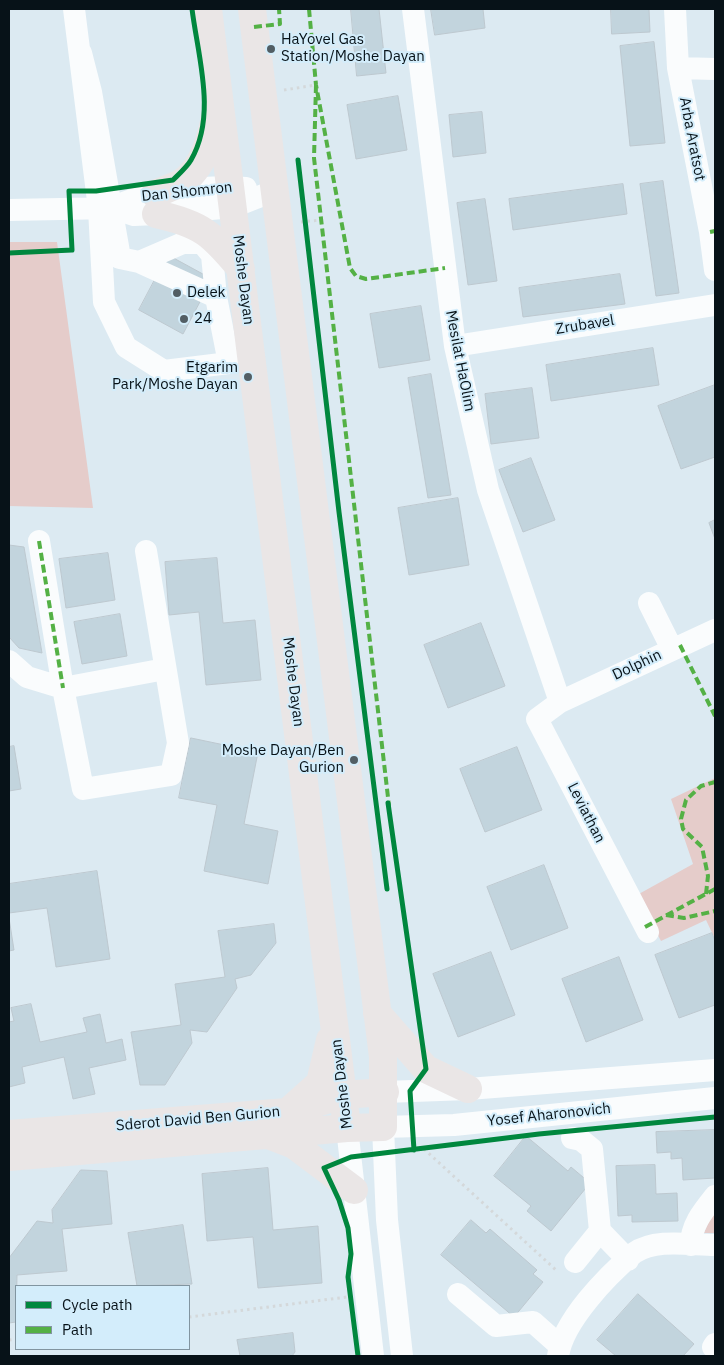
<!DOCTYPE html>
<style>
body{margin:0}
#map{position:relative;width:724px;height:1365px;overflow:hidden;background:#dceaf2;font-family:"IBM Plex Sans",sans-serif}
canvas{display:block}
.frame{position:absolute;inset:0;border:10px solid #071218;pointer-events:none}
.legend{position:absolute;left:15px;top:1285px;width:175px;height:65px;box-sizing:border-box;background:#d3edfb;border:1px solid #8195a0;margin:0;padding:6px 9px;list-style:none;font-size:15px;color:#071218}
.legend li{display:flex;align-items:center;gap:10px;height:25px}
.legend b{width:25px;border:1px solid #8195a0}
</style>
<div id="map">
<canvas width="724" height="1365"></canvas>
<div class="frame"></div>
<ul class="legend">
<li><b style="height:6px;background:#00873e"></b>Cycle path</li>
<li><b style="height:6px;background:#54b145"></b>Path</li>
</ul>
</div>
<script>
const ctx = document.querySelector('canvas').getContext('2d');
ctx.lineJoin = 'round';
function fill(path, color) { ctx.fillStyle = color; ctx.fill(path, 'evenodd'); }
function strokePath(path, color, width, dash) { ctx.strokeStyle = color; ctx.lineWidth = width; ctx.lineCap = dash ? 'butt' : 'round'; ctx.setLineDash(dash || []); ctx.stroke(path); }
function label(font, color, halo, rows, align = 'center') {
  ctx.font = font + ' "IBM Plex Sans",sans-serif'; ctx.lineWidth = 4; ctx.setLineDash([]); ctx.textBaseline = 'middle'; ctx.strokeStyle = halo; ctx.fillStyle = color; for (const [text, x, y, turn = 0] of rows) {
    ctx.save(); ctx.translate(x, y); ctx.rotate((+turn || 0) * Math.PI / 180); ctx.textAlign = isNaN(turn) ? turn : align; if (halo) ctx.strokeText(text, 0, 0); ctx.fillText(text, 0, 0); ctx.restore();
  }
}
fill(new Path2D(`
 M9 242H57L93 508 9 506Z
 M715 778V939L706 920 661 941 637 895 693 864 671 799Z
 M715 1208V1233H704Z`), '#e5ccca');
const building = new Path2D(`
 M351 9H379L386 73 357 76Z
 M431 9H483L485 28 435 35Z
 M611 9H649L650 32 612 34Z
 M654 42 665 143 630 146 620 46Z
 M398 96 407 150 356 159 347 105Z
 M482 112 486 153 453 157 449 115Z
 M663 181 679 293 656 296 640 184Z
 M623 184 627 214 513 230 509 199Z
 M485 199 497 281 468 285 457 203Z
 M168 255 212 279 183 334 139 310Z
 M620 274 625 304 523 317 519 288Z
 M421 306 430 360 379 368 370 314Z
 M653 348 659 385 551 401 546 365Z
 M431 374 451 495 428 498 408 378Z
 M715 385V457L681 469 658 406Z
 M532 388 539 438 491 444 485 394Z
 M531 458 555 520 523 532 499 470Z
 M458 498 469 565 409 575 398 508Z
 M715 520V539L709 523Z
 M9 545 24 547 42 653 19 648 9 637Z
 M108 553 115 600 66 608 59 559Z
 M217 558 223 623 255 620 261 680 206 685 199 612 169 615 165 562Z
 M120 614 127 656 82 664 74 622Z
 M481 623 505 686 448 708 424 645Z
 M191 738 258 752 244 824 278 831 268 884 204 871 217 805 179 798Z
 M14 746 21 789 9 791V747Z
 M517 747 542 810 485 832 460 769Z
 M544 865 568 928 511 950 487 887Z
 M97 871 110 959 56 967 47 908 9 913V884Z
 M9 918 14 950 9 951Z
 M274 924 276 943 251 975 235 979 237 988 207 1032 190 1030 192 1043 165 1085H140L131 1032 181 1025 175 984 225 977 218 931Z
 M712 933 715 941V1005L679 1018 655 955Z
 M491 952 515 1015 458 1037 433 974Z
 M619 957 643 1020 586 1042 562 979Z
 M31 1004 40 1042 87 1032 83 1018 100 1014 106 1043 122 1039 126 1060 89 1068 95 1094 73 1099 64 1057 22 1067 25 1083 9 1087V1022L14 1021 11 1008Z
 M715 1130V1178L683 1180 682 1158 671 1159V1152L657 1153 656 1132Z
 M526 1136 568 1171 571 1167 590 1183 551 1231 527 1211 531 1206 494 1176Z
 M655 1165 656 1194 677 1193 678 1221 632 1222V1215L618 1216 616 1166Z
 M268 1168 273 1230 318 1226 322 1283 258 1288 253 1237 207 1241 202 1174Z
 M81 1170 107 1171 112 1224 62 1229 67 1271 17 1275 16 1322 9 1323V1258L37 1221 53 1223 52 1210Z
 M471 1220 486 1233 490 1229 537 1270 533 1274 543 1282 514 1317 441 1255Z
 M183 1225 192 1284 137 1286 128 1233Z
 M638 1294 694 1344 683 1356H616L597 1340Z
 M293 1333 295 1352 292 1356H240L237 1340Z`);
fill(building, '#c2d4dd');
strokePath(building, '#bdc8cf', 1);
strokePath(new Path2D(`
 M284 90 316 85
 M301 222 320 220
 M424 1149 556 1270
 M189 1317 347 1297
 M9 1340 16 1339`), '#d4d8da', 3, [2.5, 4]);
strokePath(new Path2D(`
 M74 9 99 209 104 302 126 347 164 371 229 363 216 297 139 262 120 258 91 92 81 53
 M413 9 455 346 488 490 560 702
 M675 9 678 68 710 232 715 270
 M678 68 715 69
 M113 208C144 191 210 185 246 188
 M9 210 113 208 134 215 156 214 233 207 276 190
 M139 262 183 243H202L212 255 216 297
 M455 346 715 305
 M39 541 63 688 165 669
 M649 603 672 649
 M9 661 27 677 63 688 83 789 171 775 178 743 146 551
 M648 932 537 719 560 702 715 630
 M385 1092 468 1089 715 1070
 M347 1128 373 1356
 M572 1138 581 1140 592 1149 600 1231 628 1260
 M691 1245C691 1225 703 1211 715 1196
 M575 1262 600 1231
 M458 1294 496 1326 533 1322 560 1346
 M713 1347 715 1344
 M402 1356 387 1220 383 1127 454 1125 715 1098
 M558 1356C563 1321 607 1276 634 1253 656 1238 690 1245 715 1245`), '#fafcfd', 22);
strokePath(new Path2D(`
 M208 9 347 1128
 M155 194C164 190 173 187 181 183 204 168 211 138 216 113
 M156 214C202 224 212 234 241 269
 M377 1013 426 1069 468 1089
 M292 1108 320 1083 330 1040
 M9 1134 287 1112 342 1095 385 1092
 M268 1135 294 1145 354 1190
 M9 1157 347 1128 383 1127V1057L252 9`), '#eae6e6', 28);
strokePath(new Path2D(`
 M309 9 316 85 350 268 356 276 366 279 445 268
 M254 27 280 24 279 9
 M316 85 314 158 389 806
 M710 232 715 231
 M39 541 63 688
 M680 645 715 716
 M706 894 708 876 702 847 683 829 681 819 686 800 701 786 715 782
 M666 915 684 918 715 911
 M645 927 715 889`), '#54b145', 4, [8, 4]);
strokePath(new Path2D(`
 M298 160 339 512 387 889
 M9 253 72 250 69 191H96L173 180C179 174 187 167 191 160 217 115 198 57 192 9
 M388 803 426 1069 410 1091 414 1150
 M358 1356 348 1277 351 1254 348 1228 339 1200 324 1168 351 1157 539 1134 715 1117`), '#00873e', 5);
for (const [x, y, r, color] of [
 [271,49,5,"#525e64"],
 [177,293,5,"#525e64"],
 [184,319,5,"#525e64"],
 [248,377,5,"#525e64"],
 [354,760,5,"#525e64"]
]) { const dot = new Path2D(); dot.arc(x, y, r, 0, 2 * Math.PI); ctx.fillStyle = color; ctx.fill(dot); strokePath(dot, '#d3edfb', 2); }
label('15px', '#071218', '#d3edfb', [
 ["HaYovel Gas",281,40],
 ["Station/Moshe Dayan",281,57],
 ["Delek",187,293],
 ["24",194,319],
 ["Etgarim",238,368,"right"],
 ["Park/Moshe Dayan",238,385,"right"],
 ["Moshe Dayan/Ben",344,751,"right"],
 ["Gurion",344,768,"right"]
], 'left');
label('15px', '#071218', '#d3edfb', [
 ["Arba Aratsot",692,139,79],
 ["Dan Shomron",187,192,-6],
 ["Moshe Dayan",243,280,83],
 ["Zrubavel",585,325,-9],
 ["Mesilat HaOlim",460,361,79],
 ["Dolphin",637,665,-25],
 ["Moshe Dayan",293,682,83],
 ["Leviathan",586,813,63],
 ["Moshe Dayan",342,1084,-97],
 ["Yosef Aharonovich",549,1115,-6],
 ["Sderot David Ben Gurion",198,1119,-5]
]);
</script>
